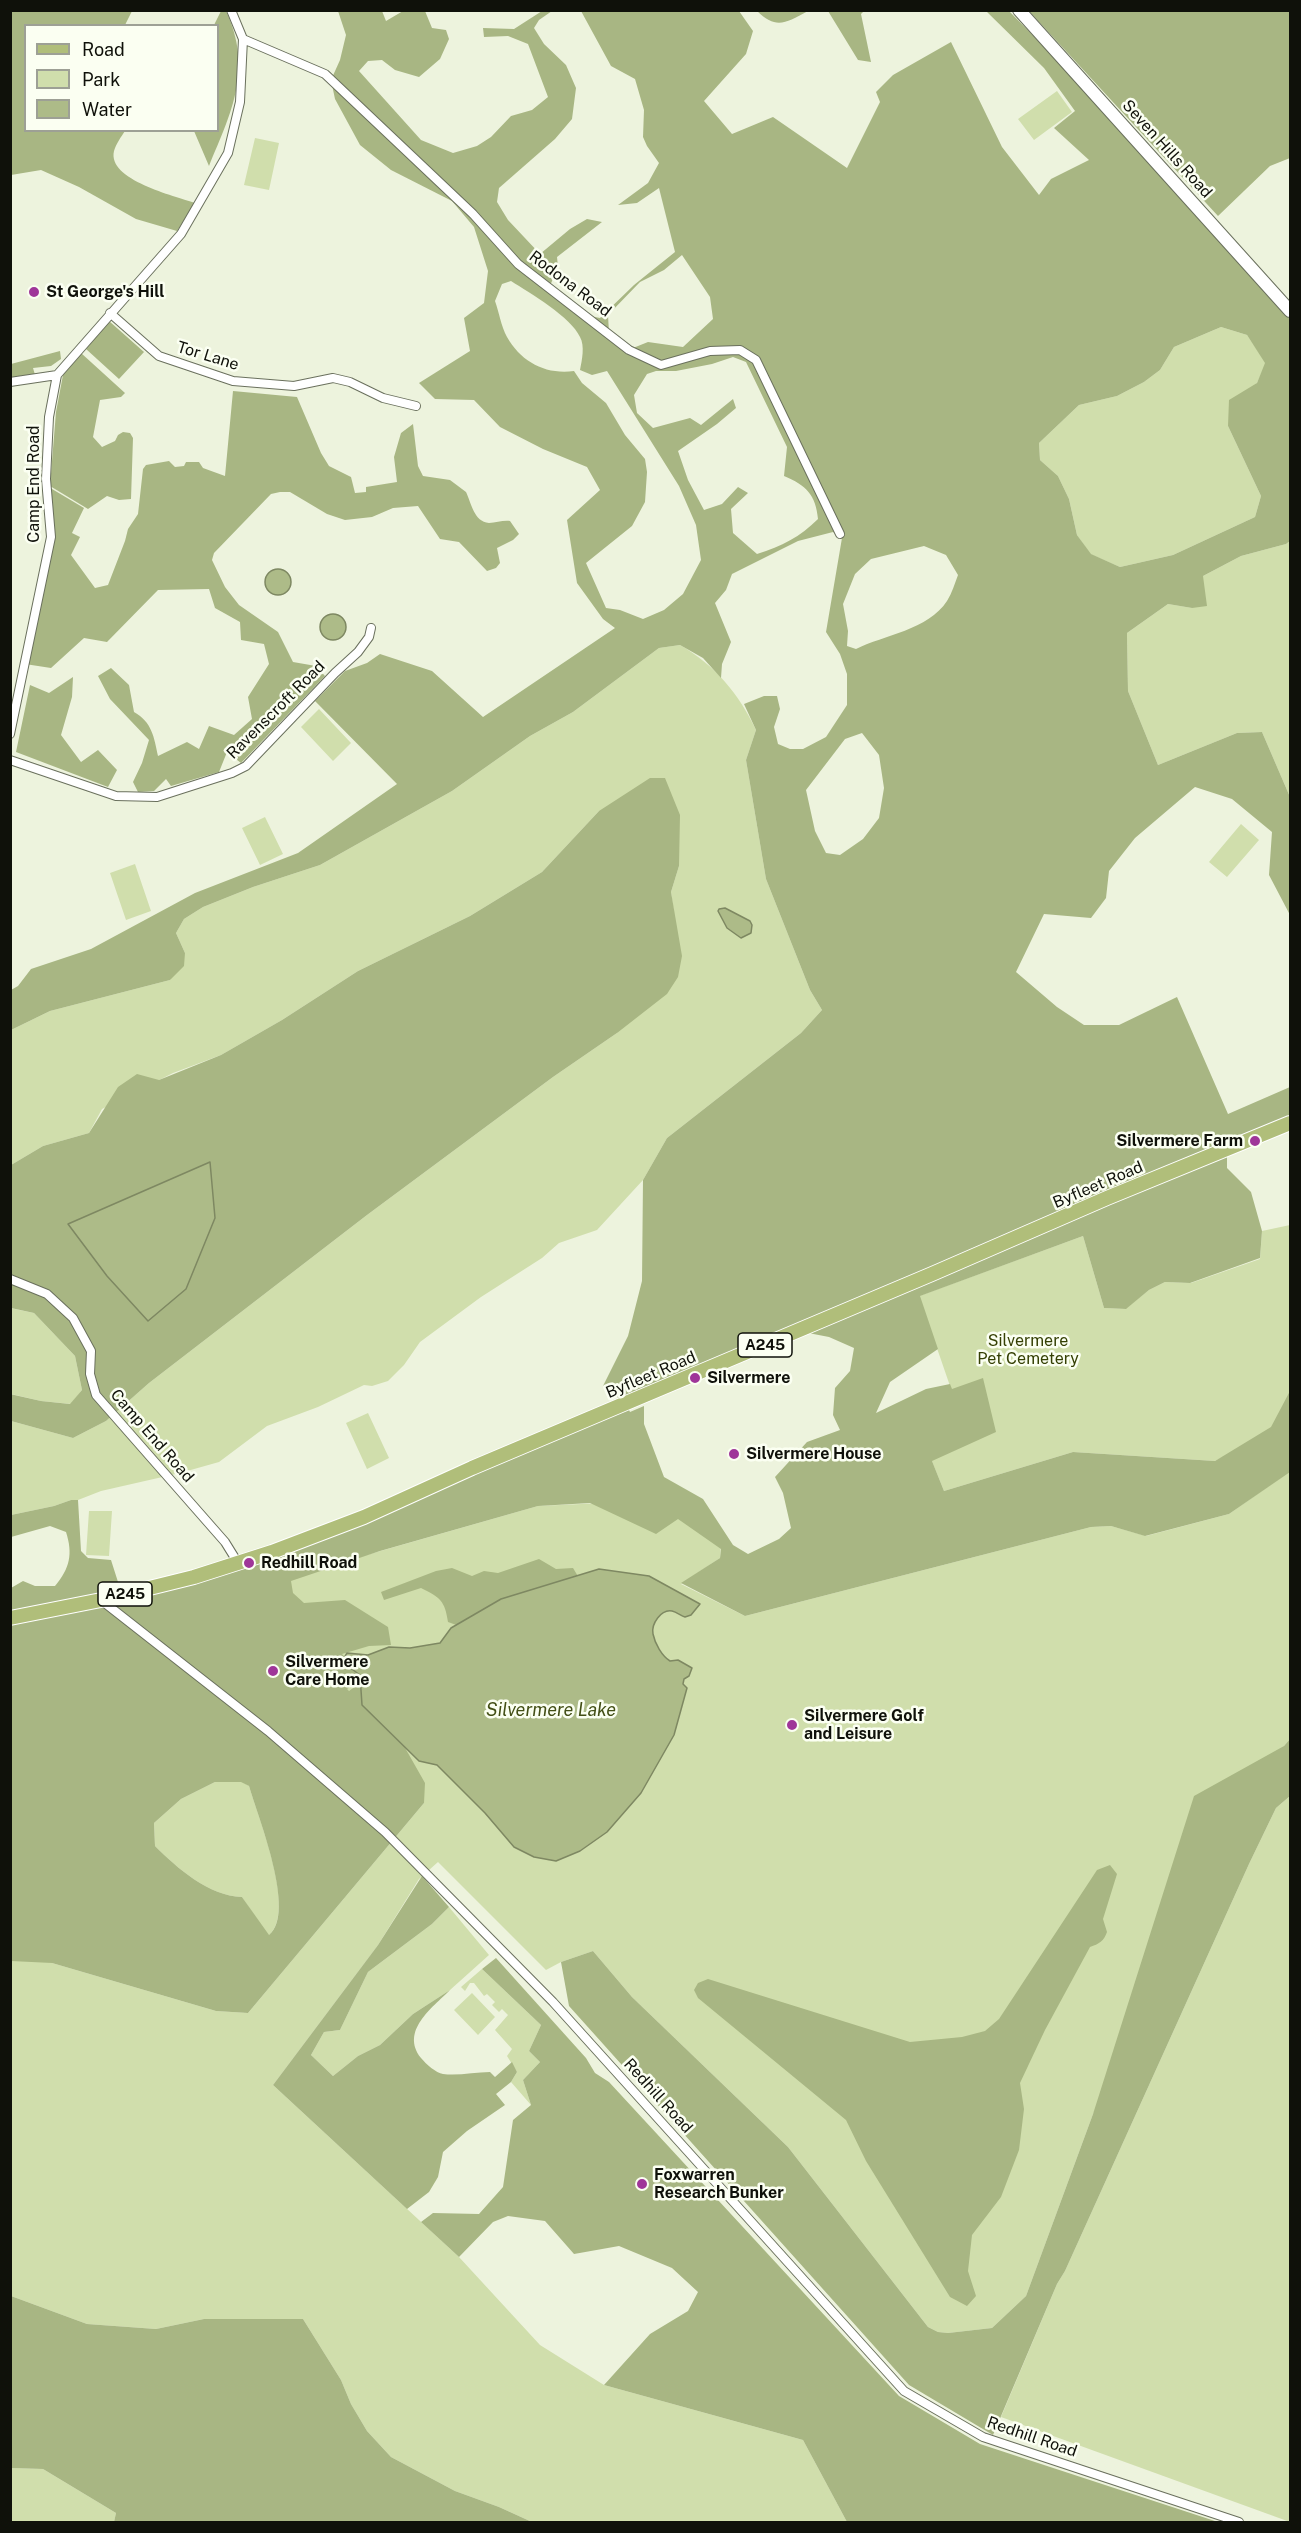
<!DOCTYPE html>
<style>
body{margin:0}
#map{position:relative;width:1301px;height:2533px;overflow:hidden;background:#edf3dd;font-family:"Public Sans",sans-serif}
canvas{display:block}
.frame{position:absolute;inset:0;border:12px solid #0f110a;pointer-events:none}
.legend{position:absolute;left:24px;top:24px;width:195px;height:108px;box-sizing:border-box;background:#fbfff2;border:2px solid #9da095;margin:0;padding:8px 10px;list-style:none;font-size:18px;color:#0f110a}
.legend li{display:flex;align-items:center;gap:12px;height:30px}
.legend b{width:30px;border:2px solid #9da095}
</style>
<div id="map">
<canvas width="1301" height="2533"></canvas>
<div class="frame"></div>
<ul class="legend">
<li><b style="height:8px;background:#b0be7a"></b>Road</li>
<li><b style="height:16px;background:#d0deac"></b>Park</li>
<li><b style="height:16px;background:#adbb88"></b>Water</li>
</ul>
</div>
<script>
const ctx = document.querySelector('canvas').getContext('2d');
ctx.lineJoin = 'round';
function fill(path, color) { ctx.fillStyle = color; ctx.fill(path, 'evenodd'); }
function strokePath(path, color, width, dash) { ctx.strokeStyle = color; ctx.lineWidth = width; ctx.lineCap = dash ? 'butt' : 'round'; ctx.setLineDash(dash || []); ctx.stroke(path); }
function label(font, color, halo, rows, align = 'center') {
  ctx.font = font + ' "Public Sans",sans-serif'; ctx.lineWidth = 5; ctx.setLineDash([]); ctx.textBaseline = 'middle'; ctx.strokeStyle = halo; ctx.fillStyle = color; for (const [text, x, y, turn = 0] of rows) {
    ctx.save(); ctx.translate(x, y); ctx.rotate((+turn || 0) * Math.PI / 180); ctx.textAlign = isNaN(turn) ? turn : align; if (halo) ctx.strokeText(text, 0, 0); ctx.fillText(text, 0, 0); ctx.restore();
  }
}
fill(new Path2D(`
 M1057 91 1072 112 1034 140 1018 119Z
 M255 138 279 143 269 190 244 185Z
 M1221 327 1247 335 1266 363 1257 383 1228 426 1261 496 1255 517 1173 555 1120 567 1090 554 1077 535 1069 499 1058 476 1040 460 1039 443 1079 405 1117 396 1144 382 1160 370 1174 347Z
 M1290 541V797L1262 732 1237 733 1158 765 1128 691 1127 633 1168 604 1192 608 1203 576 1241 556 1286 544Z
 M680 645C715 665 739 694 756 730L746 760 766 879 810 990 822 1010 801 1033 667 1138 643 1180 597 1230 559 1243 542 1258 481 1297 420 1342 404 1365 388 1381 372 1386 364 1385 318 1407 267 1426 219 1462 180 1473 101 1491 78 1500H71L54 1506 11 1515V1421L73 1438 106 1421 149 1383 367 1215 553 1077 617 1033 675 921 671 892 679 866 599 811 542 872 470 916 358 971 282 1020 221 1055 173 1073 102 1109 89 1133 43 1146 11 1165V1030L50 1011 170 980 185 953 176 933 184 919 203 907 253 887 320 865 452 791 530 736 573 712 659 648Z
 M319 709 351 743 333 761 301 727Z
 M265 817 283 854 260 865 242 828Z
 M1241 824 1259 840 1227 877 1209 862Z
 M135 864 151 911 126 920 110 873Z
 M1290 1225V1407L1276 1430 1215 1461 1073 1452 944 1491 923 1439 960 1415 919 1296 1083 1236 1104 1308 1125 1309 1149 1290 1165 1282 1191 1283 1260 1259 1262 1231Z
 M10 1308 34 1313 75 1356 82 1390 71 1404 41 1401 11 1394Z
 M368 1413 389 1458 367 1469 346 1423Z
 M1290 1471V1739L1284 1746 1093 2114 1026 2296 992 2328 948 2333 938 2332 928 2327 788 2147 632 1997 593 1951 561 1962 546 1970 438 1862 419 1879 378 1945 273 2085 459 2257 540 2345 604 2385 803 2440 847 2522H532L499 2507 455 2491 391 2457 367 2431 351 2404 341 2380 303 2319H204L156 2329 87 2324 11 2296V1951L216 2011 248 2013 424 1803 334 1677 279 1580 538 1506 646 1501 698 1518 721 1545 720 1558 681 1584 745 1616 1091 1527 1111 1526 1146 1536 1229 1514Z
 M89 1511H112L109 1556 86 1555Z
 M241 1781 249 1786C258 1817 298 1913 268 1936L242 1897C209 1896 177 1868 155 1846L154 1823 181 1799 215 1782Z
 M1290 1796V2522L1001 2417 1057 2284 1065 2271 1249 1864 1276 1808Z
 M449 1907 489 1955 450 1990 413 2014 380 2045 358 2056 333 2076 311 2055 324 2032 340 2030 368 1972 432 1924Z
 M482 1969 541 2025 529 2051 540 2062 523 2080 531 2105 511 2082 517 2072 507 2056 512 2049 495 2030 508 2015 502 2009 499 2012 492 2005 495 2002 487 1994 484 1996 474 1983H470L465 1991 461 1987Z
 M472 1993 495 2017 478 2035 454 2010Z
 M11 2468 43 2469 116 2513 114 2522H11Z`), '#d0deac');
fill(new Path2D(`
 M1008 10 1054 57 1290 319V541L1286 544 1241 556 1203 576 1207 606 1192 608 1168 604 1127 633 1128 691 1158 765 1237 733 1262 732 1290 797V915L1269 875 1272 832 1232 799 1195 787 1135 838 1109 871 1106 898 1091 918 1044 914 1016 972 1057 1007 1084 1025H1119L1177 997 1228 1114 1290 1087V1118L1227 1150V1168L1251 1192 1262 1231 1260 1258 1190 1283 1165 1282 1149 1290 1126 1309 1104 1308 1083 1236 920 1296 938 1349 890 1382 876 1413 926 1389 950 1384 952 1389 983 1378 996 1432 932 1461 944 1491 1073 1452 1215 1461 1271 1427 1290 1391V1472L1229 1514 1145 1536 1111 1526 1091 1527 745 1616 681 1583 720 1558 721 1549 678 1519 656 1534 590 1503 538 1506 380 1551 291 1581 293 1593 304 1603 345 1600 388 1627 391 1645 369 1646 342 1654 363 1677 347 1689 349 1691 363 1681 387 1729 404 1746 425 1783 424 1803 248 2013 216 2011 52 1963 11 1961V1588L23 1581 35 1586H55C70 1568 73 1554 66 1532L50 1526 11 1537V1515L54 1506 71 1500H78L81 1551 88 1558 111 1560 118 1582 117 1595 272 1552 625 1403 603 1386 628 1336 642 1281 643 1180 667 1138 801 1033 822 1010 810 990 766 879 746 760 756 730 744 704 764 696H777L780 709 774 727 778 744 790 749H803L826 737 847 705V674L840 654 826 632 842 538 833 532 798 541 732 574 726 590 715 603 731 642 722 664 721 678 703 658 680 645 659 648 573 712 530 736 452 791 320 865 253 887 203 907 184 919 176 933 185 953 184 966 170 980 50 1011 11 1030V990L18 986 31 969 91 949 195 893 298 853 397 784 315 701 345 671 367 663 380 654 432 671 483 717 615 628 603 619 577 583 567 520 600 490 587 467 543 449 500 427 474 400 435 399 419 383 470 351 464 318 484 303 488 271 474 227 452 201 391 170 360 145 335 99 331 80 340 60 346 35 338 11H382L386 21 403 11H425L432 28 446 30 449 39 440 59 419 77 395 70 382 60 368 61 359 71 421 140 453 153 477 146 491 137 511 116 532 110 548 97 528 44 508 36 484 37 483 28 514 29 542 11H552L539 20 534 28 544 44 566 65 576 88 572 119 555 139 499 188 497 202 508 220 540 254 570 229 587 219 602 222 557 257 558 267 549 288 585 315 600 318 634 285 675 252 659 188 637 203 618 205 648 183 659 163 647 146 643 137 644 110 635 79 611 66 581 11H739L753 31 746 54 704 101 732 134 773 117 847 168 880 102 876 92 893 75 951 42 1002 147 1039 195 1051 179 1089 160 1054 128 1075 111 1044 68 986 11ZM682 255 710 297 713 319 683 347 648 342 628 350 609 333 608 315 640 282 664 270ZM511 281C530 293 571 317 580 337 585 346 582 360 580 370L592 375 607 371 679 486 696 525 701 560 683 594 664 610 643 619 620 610 606 608 586 563 632 526 645 502 647 472 645 459 625 435 606 403 582 383 574 371C546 375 521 362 507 337 501 326 499 312 495 301L502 284ZM1221 327 1247 335 1265 363 1257 383 1229 400 1228 426 1261 496 1255 517 1173 555 1120 567 1091 554 1077 535 1069 499 1058 476 1040 460 1039 443 1079 405 1117 396 1144 382 1160 370 1174 347ZM733 357 746 362 787 447 784 476C806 485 816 495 818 519 800 537 782 546 757 554L733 533 731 509 748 493 738 487 722 504 704 510 688 480 678 451 717 424 736 408 733 399 701 425 690 418 653 428 637 413 634 395 647 374 656 371H676L712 364ZM924 546 946 555 958 575C955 583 952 593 947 601 928 630 884 635 856 649L847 646 848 631 843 604 855 574 871 559ZM862 733 879 755 884 788 879 818 863 839 840 855 826 853 815 831 806 790 845 739ZM798 1331 829 1337 854 1348 850 1371 835 1388 833 1415 840 1430 807 1442 775 1477 783 1493 791 1528 779 1539 748 1554 733 1545 703 1499 664 1477 644 1424V1406L630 1412 626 1404ZM215 1782H241L249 1786C258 1817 297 1913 269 1935L242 1897C209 1896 177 1868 155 1846L154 1823 181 1799Z
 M11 11H132L125 25 26 26V130L125 131C121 137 116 144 114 151 107 180 175 196 195 203L177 231 136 219 79 187 41 170 11 175Z
 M221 11H226C253 69 232 111 209 166L194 131 218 130V26L214 25Z
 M757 11H808C785 23 777 30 757 11Z
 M828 11H864L861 14 871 62 858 60Z
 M1029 11H1290V158L1270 166 1218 216Z
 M109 321 144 352 119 379 86 349Z
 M60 351 61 359 51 366 33 368 36 378 11 382V364Z
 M81 353 125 393 121 397 100 400 93 437 102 447 115 441 118 435 123 432 130 433 133 438 131 499 119 500 107 496 88 509 50 486 56 412 63 375Z
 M233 391 297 397 321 453 329 466 351 477 355 493 366 492V487L397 482 394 457 401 433 413 424 418 466 423 476 450 480 466 492C471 502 474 522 489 523 496 523 503 520 510 521L519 534 513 540 497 548 500 563 496 568 487 571 459 542 440 539 418 506 393 508 372 517 345 520 327 514 290 492H280L271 494 214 553 212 560 225 587 239 605 278 632 293 662 316 666 325 676 241 763 227 752 219 772 171 786 166 779 154 791 138 792 133 782 142 763 149 740 110 699 98 676 111 668 129 685 134 712C152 722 154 737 158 756L187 742 199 749 209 726 234 735 252 719 248 697 269 664 264 644 241 640 240 622 215 608 209 589 158 590 107 642 84 638 51 668 25 664 51 535 47 486 84 508 72 533 80 537 71 555 95 588 108 585 125 541 128 529 138 514 143 469 146 465 169 461 175 467 184 466 186 462H199L203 468 225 476Z
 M73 677 72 697 61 735 81 762 98 750 117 770 108 787 16 752 30 685 49 693Z
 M650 778H665L680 815 679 866 671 892 682 956 678 977 667 994 617 1033 553 1077 367 1215 149 1383 106 1421 73 1438 11 1421 10 1394 41 1401 70 1404 82 1390 75 1356 34 1313 11 1308V1165L43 1146 89 1133 118 1087 137 1074 159 1080 221 1055 282 1020 358 971 470 916 542 872 599 811Z
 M539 1559 556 1569 573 1568 585 1588 462 1627 448 1622C445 1601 440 1597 421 1588L384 1600 381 1592 436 1571 452 1568 472 1576 484 1571 498 1573Z
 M1290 1739V1796L1276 1808 1249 1864 1065 2271 1057 2284 993 2435 909 2385 569 2006 561 1962 593 1951 632 1997 788 2147 928 2327 938 2332 948 2333 992 2328 1026 2296 1093 2114 1194 1796 1284 1746Z
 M1110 1865 1117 1874 1103 1919 1107 1932C1104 1941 1099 1944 1090 1947L1045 2030 1020 2083 1024 2109 1019 2150 1001 2197 972 2235 968 2271 976 2296 967 2306 950 2297 866 2161 846 2120 698 1998 694 1990 698 1983 708 1979 910 2042 962 2037 985 2031 999 2019 1097 1870Z
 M422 1876 449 1907 432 1924 368 1972 340 2030 324 2032 311 2055 333 2076 358 2056 380 2045 413 2014 450 1990C432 2008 400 2031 421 2058 426 2064 436 2073 443 2074 458 2076 475 2072 490 2072L495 2077 512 2062 517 2072 511 2082 496 2094 505 2105 467 2131 443 2152 438 2177 429 2192 407 2209 273 2085 378 1945Z
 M496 1958 586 2058 595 2073 609 2082 899 2396 980 2444 1218 2522H847L803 2440 604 2385 650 2334 688 2311 698 2292 672 2268 619 2246 574 2254 545 2221 508 2216 493 2222 459 2257 421 2222 433 2213 479 2214 503 2187 513 2120 531 2105 523 2080 540 2062 529 2051 541 2025 482 1969Z
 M11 2296 87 2324 156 2329 204 2319H303L341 2380 351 2404 367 2431 391 2457 455 2491 499 2507 532 2522H114L116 2513 43 2469 11 2468Z`), '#a8b683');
const water = new Path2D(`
 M265 582a13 13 0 1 1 26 0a13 13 0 1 1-26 0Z
 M320 627a13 13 0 1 1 26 0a13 13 0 1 1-26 0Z
 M725 908 750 921 752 925 751 933 741 938 727 928 718 911 719 909Z
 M210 1162 215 1218 186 1289 148 1321 107 1276 68 1224Z
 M599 1569 649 1576 700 1604 691 1615 685 1617C681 1616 677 1612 672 1611 661 1609 651 1624 653 1634 655 1644 662 1656 670 1661L678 1660 692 1668 689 1676 684 1679 683 1684 687 1688 674 1735 641 1793 607 1832 580 1851 556 1861 534 1857 514 1847 485 1813 437 1765 419 1761 362 1705 360 1675 349 1667 344 1658 347 1653 368 1655 389 1647 410 1648 440 1643 451 1628 501 1599Z`);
fill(water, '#adbb88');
strokePath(water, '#7e8862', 1.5);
const minor = new Path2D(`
 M243 39 325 74 473 214 518 264 629 350 661 365 710 351 740 350 756 360 840 534
 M110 313 159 356 233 381 294 386 333 378 350 382 383 398 416 406
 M10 382 57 375
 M10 734 51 537 46 479 49 417 57 375 181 234 228 153 240 102 243 39 231 10
 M10 760 116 796 157 797 232 773 246 766 335 673 358 652 369 637 371 628
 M10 1279 47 1294 73 1318 91 1351 90 1374 96 1395 225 1542 238 1563
 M101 1600 268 1731 385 1832 553 2002 904 2391 983 2437 1239 2522`);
const secondary = new Path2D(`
 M1019 10 1290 311`);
const primary = new Path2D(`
 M10 1618 101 1600 194 1577 272 1552 364 1517 472 1468 932 1274 1107 1198 1290 1123`);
strokePath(minor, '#6a705d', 10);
strokePath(secondary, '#6a705d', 14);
strokePath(primary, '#fff', 16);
strokePath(minor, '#fff', 8);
strokePath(secondary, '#fff', 12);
strokePath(primary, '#b0be7a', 14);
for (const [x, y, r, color] of [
 [34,292,6,"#9f3699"],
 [1255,1141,6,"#9f3699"],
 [695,1378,6,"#9f3699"],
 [734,1454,6,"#9f3699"],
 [249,1563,6,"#9f3699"],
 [273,1671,6,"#9f3699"],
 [792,1725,6,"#9f3699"],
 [642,2184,6,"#9f3699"]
]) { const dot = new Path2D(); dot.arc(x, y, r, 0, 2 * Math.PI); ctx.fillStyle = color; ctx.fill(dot); strokePath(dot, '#fbfff2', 2); }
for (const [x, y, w] of [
 [765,1345,54],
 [125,1594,54]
]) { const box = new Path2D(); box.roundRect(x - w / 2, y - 12, w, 24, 4.5); ctx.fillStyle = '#fbfff2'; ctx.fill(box); strokePath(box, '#0f110a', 1.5); }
label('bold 15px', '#0f110a', null, [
 ["A245",765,1345],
 ["A245",125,1594]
]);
label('16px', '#0f110a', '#fbfff2', [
 ["Seven Hills Road",1167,149,48],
 ["Rodona Road",570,284,37],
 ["Tor Lane",208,356,17],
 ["Camp End Road",34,484,-90],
 ["Ravenscroft Road",276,710,-45],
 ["Byfleet Road",1098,1185,-23],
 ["Byfleet Road",651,1375,-23],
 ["Camp End Road",152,1436,49],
 ["Redhill Road",658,2096,48],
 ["Redhill Road",1032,2437,19]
]);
label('bold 16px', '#0f110a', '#fbfff2', [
 ["St George's Hill",46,292],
 ["Silvermere Farm",1243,1141,"right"],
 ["Silvermere",707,1378],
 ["Silvermere House",746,1454],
 ["Redhill Road",261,1563],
 ["Silvermere",285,1662],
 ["Care Home",285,1680],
 ["Silvermere Golf",804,1716],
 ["and Leisure",804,1734],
 ["Foxwarren",654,2175],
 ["Research Bunker",654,2193]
], 'left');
label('16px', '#354004', '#fbfff2', [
 ["Silvermere",1028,1341],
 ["Pet Cemetery",1028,1359]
]);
label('italic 18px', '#434f16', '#fbfff2', [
 ["Silvermere Lake",551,1710]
]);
</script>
